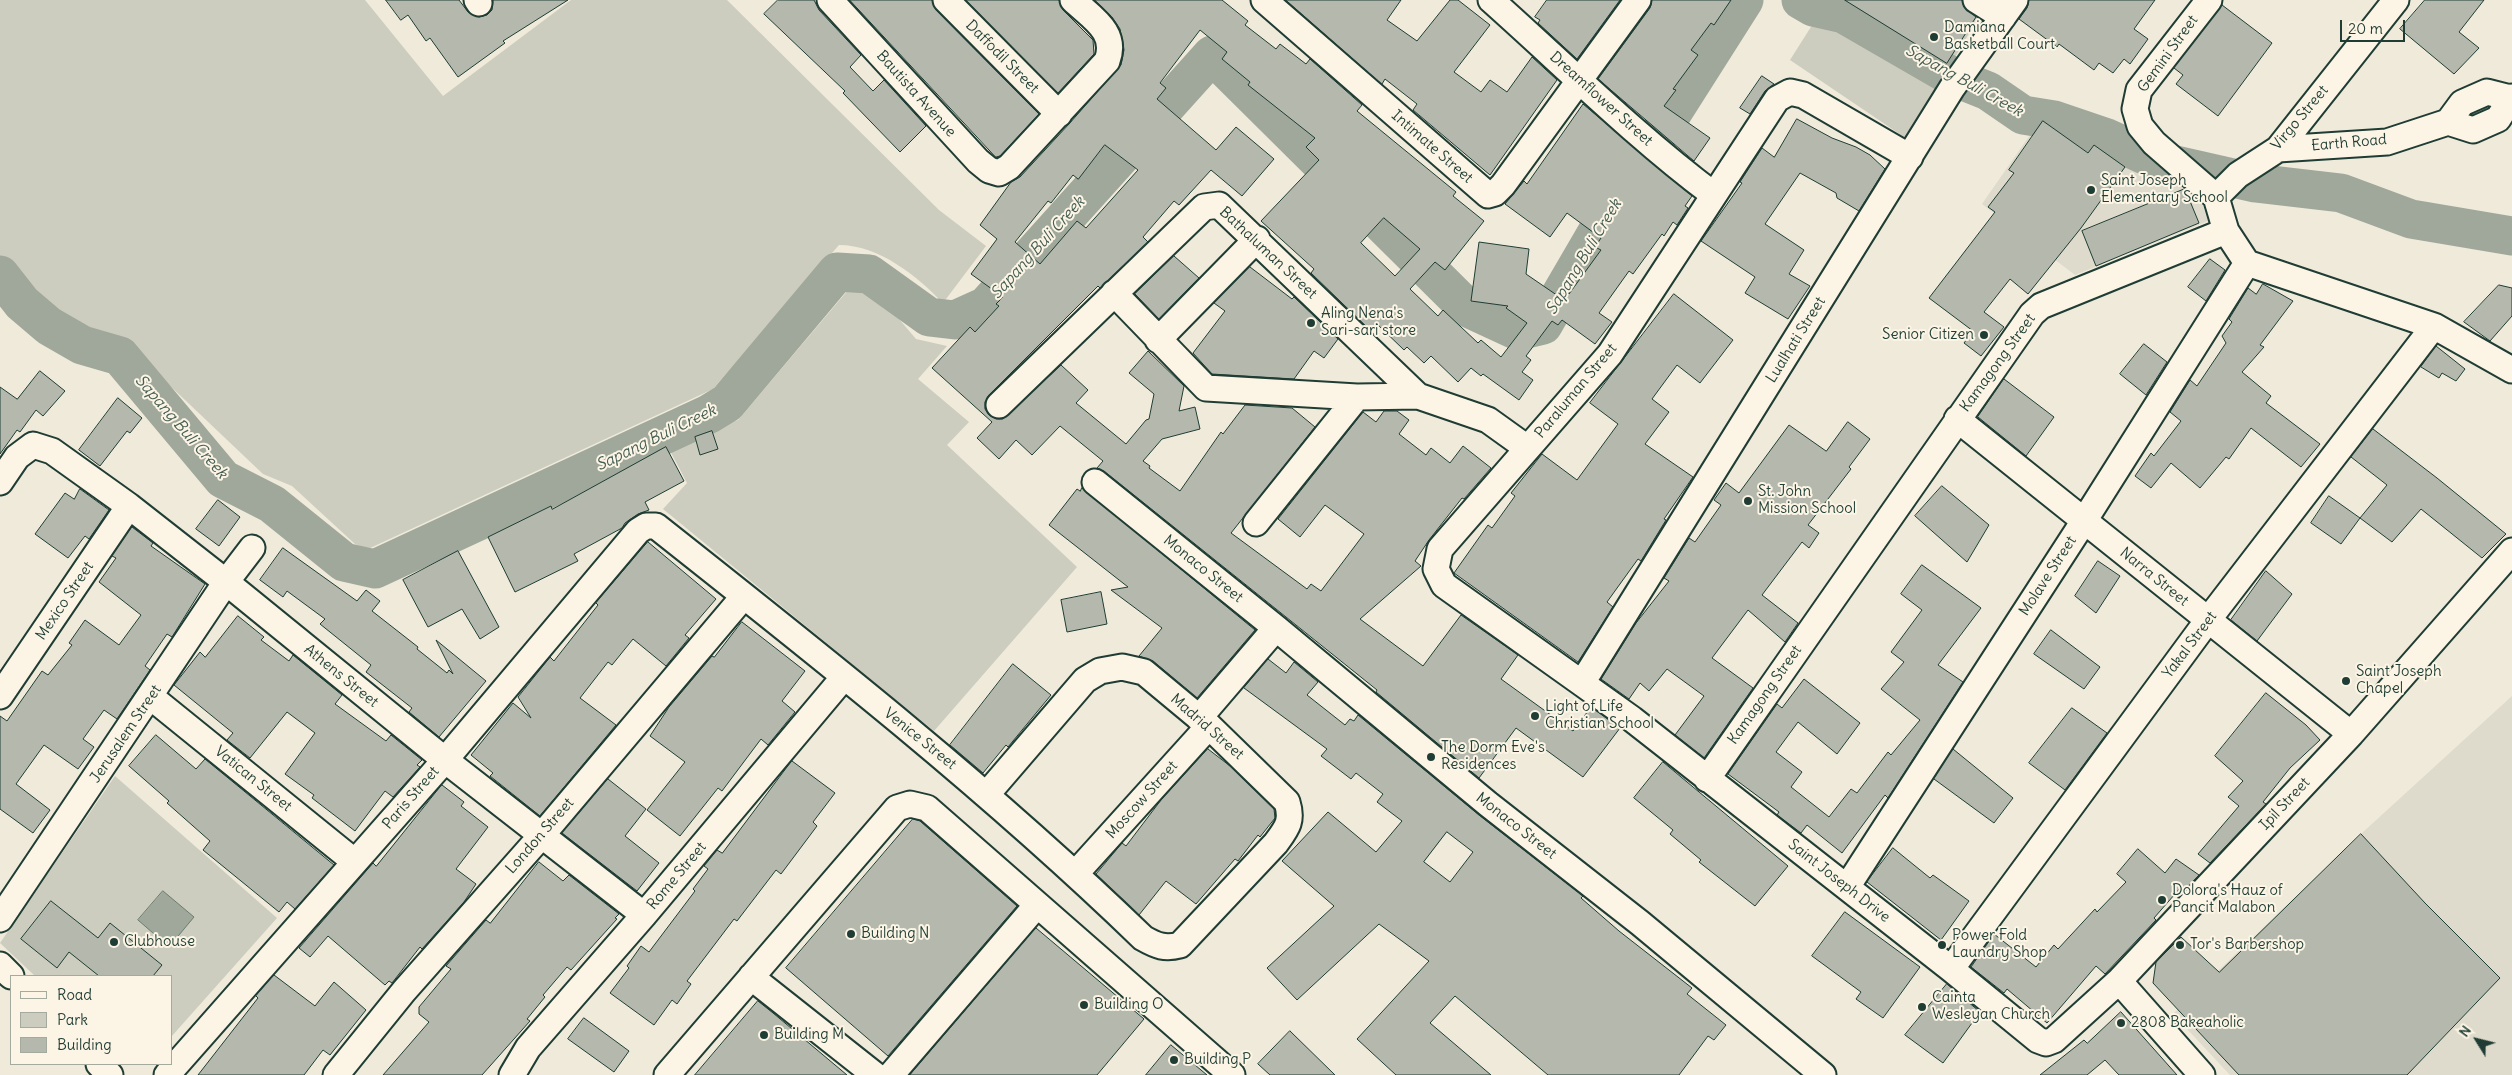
<!DOCTYPE html>
<style>
body{margin:0}
#map{position:relative;width:2512px;height:1075px;overflow:hidden;background:#efeada;font-family:Delius,sans-serif}
canvas{display:block}
.legend{position:absolute;left:10px;top:975px;width:162px;height:90px;box-sizing:border-box;background:#fcf5e5;border:1px solid #a4ab9e;margin:0;padding:6px 9px;list-style:none;font-size:15px;color:#1f3d34}
.legend li{display:flex;align-items:center;gap:10px;height:25px}
.legend b{width:25px;border:1px solid #a4ab9e}
.north{position:absolute;left:2452px;top:1015px;width:50px;height:50px;-webkit-text-stroke:4px #fcf5e5;paint-order:stroke;rotate:306deg;font-size:14px;font-weight:700;line-height:20px;text-align:center;color:#1f3d34}
.north::after{content:'';display:block;margin:auto;width:18px;height:22px;background:#1f3d34;clip-path:polygon(50% 0,100% 100%,50% 72%,0 100%)}
.scale{position:absolute;left:2340px;top:20px;width:65px;height:22px;box-sizing:border-box;border:2px solid #1f3d34;border-top:0;padding-left:6px;font-size:15px;line-height:18px;white-space:nowrap;color:#1f3d34;-webkit-text-stroke:4px #fcf5e5;paint-order:stroke}
</style>
<div id="map">
<canvas width="2512" height="1075"></canvas>
<ul class="legend">
<li><b style="height:6px;background:#fcf5e5"></b>Road</li>
<li><b style="height:14px;background:#cccdbf"></b>Park</li>
<li><b style="height:14px;background:#b5b9ad"></b>Building</li>
</ul>
<div class="north">N</div>
<div class="scale">20 m</div>
</div>
<script>
const ctx = document.querySelector('canvas').getContext('2d');
ctx.lineJoin = 'round';
function fill(path, color) { ctx.fillStyle = color; ctx.fill(path, 'evenodd'); }
function strokePath(path, color, width, dash) { ctx.strokeStyle = color; ctx.lineWidth = width; ctx.lineCap = dash ? 'butt' : 'round'; ctx.setLineDash(dash || []); ctx.stroke(path); }
function label(font, color, halo, rows, align = 'center') {
  ctx.font = font + ' Delius,sans-serif'; ctx.lineWidth = 4; ctx.setLineDash([]); ctx.textBaseline = 'middle'; ctx.strokeStyle = halo; ctx.fillStyle = color; for (const [text, x, y, turn = 0] of rows) {
    ctx.save(); ctx.translate(x, y); ctx.rotate((+turn || 0) * Math.PI / 180); ctx.textAlign = isNaN(turn) ? turn : align; if (halo) ctx.strokeText(text, 0, 0); ctx.fillText(text, 0, 0); ctx.restore();
  }
}
fill(new Path2D(`
 M2041 119 2095 140 2180 181 2200 198 2208 221 2075 275 1982 204Z
 M2512 696V1075H2230L2173 1014 2362 833Z`), '#dedbcc');
fill(new Path2D(`
 M0 0H365L443 96 571 0H727L939 210 986 246 943 303C917 276 879 245 839 245L713 389 368 549 355 544 292 486 263 474 126 344 34 302 0 256Z
 M1828 0H1960L1981 13 1907 139 1790 60Z
 M849 289 882 299 916 339 947 346 918 379 969 422 947 445 1077 567 934 731 663 509 687 483 666 443 738 420Z
 M115 776 277 918 171 1037V976H35L0 943Z`), '#cccdbf');
const water = new Path2D(`
 M163 891 194 917 169 947 138 920Z`);
fill(water, '#9fa89a');
strokePath(water, '#6c7d71', 1);
strokePath(new Path2D(`
 M1801 0 1813 7 1844 14 1953 77 1988 91 2023 115 2054 120 2107 138 2158 161 2255 183 2341 193 2411 219 2512 236
 M0 275 22 303 49 326 82 345 120 356 223 479 272 504 344 562 375 569 709 414 727 403 837 272 869 274 929 317 955 320 986 306 1212 55 1466 307 1518 331 1543 325 1603 222 1744 0`), '#9fa89a', 39);
const building = new Path2D(`
 M386 0H459L468 12 479 17 487 15 492 10 493 0H568L503 41 505 43 458 77 430 38 426 41 408 15 401 20Z
 M778 0H814L819 10 861 55 850 67 873 91 884 80 926 126 900 152 843 93 845 91 764 14Z
 M850 0H932L936 10 1039 114 1000 156 996 157Z
 M966 0H1059L1063 10 1093 40 1094 54 1058 93Z
 M1095 0H1222L1248 21 1245 25 1276 49 1280 44 1306 64 1310 59 1362 105 1357 111 1456 192 1453 196 1484 221 1445 270 1435 262 1410 289 1438 316 1443 310 1478 343 1481 340 1501 357 1527 323 1506 308 1508 306 1471 301 1479 242 1529 249 1526 274 1561 298 1566 291 1569 294 1601 250 1595 247 1601 238 1567 213 1550 237 1505 204 1524 181 1527 184 1583 104 1692 196 1685 206 1688 208 1677 225 1673 222 1664 236 1662 234 1633 274 1629 271 1599 313 1612 322 1595 344 1562 320 1558 325 1552 321 1526 356 1531 360 1522 372 1533 380 1519 400 1483 374 1481 376 1471 368 1458 382 1431 356 1424 363 1407 347 1404 350 1377 324 1371 331 1311 273 1314 269 1261 221 1319 160 1306 147 1315 138 1248 85 1250 82 1222 59 1227 52 1200 30 1160 83 1166 88 1157 99 1216 150 1236 127 1274 159 1242 196 1211 170 1179 205 1174 201 1143 237 1148 242 1100 288 1098 286 989 395 985 402V409L989 415 996 419H1003L1061 365 1088 390 1076 403 1126 444 1146 420 1149 419 1154 394 1129 373 1148 351 1184 386 1179 411 1195 407 1200 429 1162 439 1143 461 1150 466 1149 468 1180 491 1221 432 1223 434 1245 405 1292 408 1315 427 1231 533 1307 589 1311 584 1321 591 1364 534 1325 505 1300 537 1278 519 1363 412 1376 422 1384 411H1397L1409 420 1399 434 1426 455 1431 448 1450 463 1463 446 1491 468 1464 499 1462 498 1429 540 1415 561 1421 566 1360 619 1423 666 1461 615 1518 655 1501 679 1573 731 1591 707 1620 728 1583 777 1516 728 1479 778 1376 692 1377 690 1104 471 1097 468 1103 461 1060 426 1032 455 1016 440 999 459 977 438 992 422 932 368 970 327 975 332 999 306 996 304 1003 297 971 274 997 239 980 225 1011 182 1020 177 1069 124 1121 65 1124 50 1120 29 1112 17ZM1105 145 1138 170 1086 228 1077 221 1040 264 1015 242 1048 201 1051 203 1073 175 1078 179ZM1384 218 1420 249 1395 276 1361 243Z
 M1286 0H1401L1387 20 1417 41 1450 0H1458L1490 25 1454 72 1481 92 1490 80 1507 92 1532 57 1557 80 1490 175 1413 110 1417 104 1385 79 1382 84Z
 M1547 0H1620L1577 59 1538 23 1540 20 1535 17Z
 M1652 0H1731L1714 25 1711 23 1691 50 1698 55 1673 89 1676 90 1664 106 1710 138 1694 161 1598 79 1650 8Z
 M1845 0H1962L1964 7 1976 17 1947 63Z
 M2029 0H2155L2134 29 2148 39 2130 64 2124 59 2113 73 2099 63 2094 70 2059 44 2057 47 2019 19 2027 8Z
 M2425 0H2484L2459 32 2479 48 2454 74 2400 29Z
 M2222 5 2272 43 2218 116 2176 84 2183 75 2174 68Z
 M1762 76 1774 84 1765 91 1750 114 1740 108Z
 M1797 119 1832 138 1856 147 1870 155 1885 169 1859 211 1837 198 1836 193 1800 173 1765 224 1804 250 1789 274 1810 286 1788 319 1745 293 1755 277 1701 241 1742 183 1740 182 1762 148 1774 157Z
 M2043 121 2088 153 2094 145 2125 167 2081 228 2028 294 2010 279 1984 312 2004 327 1981 356 1964 343 1973 331 1929 298 1995 212 1988 207 2014 173 2009 170Z
 M2185 189 2199 223 2096 266 2082 231Z
 M1174 256 1199 278 1159 319 1135 294Z
 M2210 259 2225 270 2206 301 2188 287Z
 M1250 267 1292 299 1294 297 1338 339 1324 358 1314 351 1294 379 1212 374 1193 353 1225 311 1214 303Z
 M2263 284 2293 301 2260 345 2264 347 2242 372 2271 396 2266 403 2320 444 2301 467 2251 428 2229 459 2226 457 2200 488 2171 463 2151 488 2135 476 2151 453 2154 456 2181 421 2170 412 2190 380 2197 386 2226 343 2222 336 2232 322 2229 319 2248 288 2256 294Z
 M2499 285 2512 288V316L2490 341 2464 322Z
 M1674 294 1733 340 1700 383 1677 365 1652 399 1669 412 1645 444 1693 477 1664 519 1666 520 1641 561 1638 559 1607 602 1613 607 1578 662 1454 573 1488 525 1492 528 1515 496 1511 493 1542 454 1577 480 1618 424 1590 403Z
 M2144 344 2167 362 2146 395 2120 374Z
 M2436 346 2465 369 2456 381 2442 373 2439 378 2421 367Z
 M40 371 65 391 43 416 36 410 20 432 17 430 0 454V387L17 399Z
 M2004 379 2054 417 2026 456 1978 417Z
 M118 398 142 418 130 433 127 431 100 466 79 450Z
 M1848 422 1870 439 1849 467 1851 469 1808 525 1819 533 1809 548 1802 542 1762 595 1798 623 1785 642 1748 610 1712 658 1753 688 1704 758 1675 735 1704 696 1667 669 1649 691 1640 683 1629 699 1601 679 1636 623 1669 581 1664 578 1689 538 1695 542 1721 505 1714 500 1726 483 1739 493 1789 425 1826 451Z
 M2373 429 2437 478 2506 534 2482 558 2421 509 2392 542 2360 518 2387 485 2351 457Z
 M712 431 718 449 700 455 695 437Z
 M666 447 684 481 645 502 649 510 638 514 625 523 622 528 574 554 578 561 515 592 488 537 551 506 552 509Z
 M1942 486 1989 525 1967 562 1915 516Z
 M1082 488 1255 630 1197 698 1153 661 1139 656 1162 628 1111 590 1128 587 1049 525 1077 489 1080 491Z
 M80 489 109 510 89 539 85 536 68 558 35 534 65 493 74 499Z
 M2329 496 2360 518 2341 544 2311 523Z
 M218 500 240 517 219 546 196 529Z
 M132 527 153 543 151 546 205 584 172 637 167 634 145 666 150 670 117 719 104 710 83 739 94 747 78 769 44 745 16 784 50 810 33 833 0 809V716L7 721 42 671 48 675 72 645 69 643 85 620 119 645 141 615 99 582 116 558 112 556Z
 M648 542 716 599 685 635 689 638 666 666 633 639 612 665 608 662 580 698 616 725 540 816 490 776 493 773 471 755 513 703 531 718 518 697 550 657 554 661 598 605 596 603Z
 M283 548 357 601 366 590 380 601 372 611 418 647 417 649 447 673 449 670 453 674 436 640 486 681 439 737 409 712 412 708 366 672 371 665 320 624 325 619 287 591 283 597 260 580Z
 M458 551 499 627 480 639 462 609 428 627 403 580Z
 M2098 561 2120 576 2096 613 2075 596Z
 M1922 565 1981 608 1938 665 1963 682 1888 798 1885 795 1842 853 1807 825 1801 833 1777 815 1779 812 1728 774 1777 704 1782 708 1804 679 1860 723 1837 754 1798 722 1776 752 1802 772 1791 787 1829 817 1851 789 1857 793 1888 752 1891 755 1920 720 1881 689 1904 662 1891 652 1922 610 1901 594Z
 M2266 571 2292 594 2257 641 2231 620Z
 M1101 592 1107 624 1067 632 1061 600Z
 M238 616 264 637 261 640 289 661 293 655 342 695 335 704 386 741 391 735 422 760 417 765 420 767 393 797 385 791 355 831 312 798 314 795 285 774 315 733 287 712 250 758 227 740 233 733 174 685 200 652 205 657Z
 M742 622 805 671 782 701 795 712 768 745 761 739 722 791 718 788 680 836 647 810 685 762 650 736 669 707 712 656 714 657Z
 M2051 630 2100 667 2084 689 2034 654Z
 M1268 659 1286 673 1294 662 1318 682 1307 695 1345 725 1350 719 1354 721 1358 715 1479 815 1583 896 1581 898 1619 931 1692 988 1687 994 1726 1025 1714 1040 1708 1036 1679 1075H1548L1455 996 1430 1023 1491 1075H1396L1357 1039 1429 961 1379 924 1297 1000 1267 968 1334 906 1282 861 1328 812 1376 852 1402 821 1377 802 1383 794 1356 773 1351 779 1321 756 1327 749 1244 688ZM1447 832 1473 852 1450 882 1424 862Z
 M1013 664 1051 695 1008 747 1006 745 983 773 950 745Z
 M2266 693 2306 725 2320 740 2290 768 2263 802 2266 804 2210 863 2198 854 2239 806 2228 797 2243 781 2215 756Z
 M2072 708 2107 733 2065 790 2029 763Z
 M156 735 196 769 205 759 334 865 295 909 287 902 279 912 203 850 210 841 167 803 169 801 129 766Z
 M1208 749 1230 766 1274 809 1275 818 1260 837 1258 835 1238 861 1235 859 1196 904 1166 881 1139 915 1096 874 1122 843 1126 846 1161 800Z
 M1953 749 2013 798 1994 823 1934 779Z
 M792 761 835 793 813 822 817 826 781 874 776 870 737 921 734 919 687 981 691 984 677 1004 672 1000 654 1025 610 993 629 968 627 966 641 946 649 952 695 891 693 889 708 869 704 866 717 850 722 853Z
 M1663 762 1788 866 1755 906 1699 862 1701 860 1670 834 1673 830 1634 798Z
 M608 779 646 809 625 836 659 863 637 891 562 833Z
 M442 785 464 802 461 806 488 827 456 869 476 884 464 902 422 949 420 947 392 983 389 981 385 985 328 936 310 957 299 948 373 863 376 866Z
 M913 819 920 821 1017 906 888 1056 786 968Z
 M2361 834 2425 903 2500 978 2407 1075H2239L2153 983 2156 962 2181 937 2219 972Z
 M1893 848 1930 878 1933 875 1969 901 1941 940 1867 882Z
 M2138 849 2165 873 2176 859 2199 875 2186 889 2182 886 2154 918 2156 920 2105 974 2096 966 2047 1023 2007 989 2004 993 1971 967 1994 934 2036 967 2054 945 2058 949 2095 909 2097 912 2126 882 2117 874Z
 M539 862 563 881 569 875 619 914 615 918 617 919 571 970 567 967 543 995 545 997 527 1019 530 1021 482 1075H383L429 1022 419 1014V1007L451 969 446 966 486 920 490 923Z
 M51 901 98 938 110 923 162 965 153 976H99L69 952 57 968 21 939Z
 M1845 912 1920 967 1883 1018 1856 999 1861 992 1812 956Z
 M1036 928 1144 1019 1097 1075H910Z
 M274 975 315 1006 334 982 366 1010 330 1055 323 1050 304 1075H198L258 998 256 996Z
 M1947 984 1980 1012 1943 1063 1905 1035Z
 M758 1001 773 1013 847 1075H695Z
 M2121 1012 2177 1075H2119L2105 1060 2087 1075H2040L2084 1040 2087 1043Z
 M584 1018 629 1051 614 1072 568 1039Z
 M1290 1031 1335 1075H1270L1258 1064Z
 M1171 1045 1207 1075H1146Z`);
fill(building, '#b5b9ad');
strokePath(building, '#1f3d34', 1);
const street = new Path2D(`
 M477 0 479 3
 M830 0 978 161 989 170 999 173 1009 167 1107 61C1118 32 1092 18 1073 0
 M946 0 1059 114
 M1264 0 1488 195 1495 193 1503 185 1638 0
 M1491 0C1564 65 1635 136 1714 195
 M1976 0 2003 17
 M2209 0 2139 90 2135 109 2140 126 2154 143 2216 197
 M2448 122 2473 130 2498 119 2512 97
 M2278 149 2387 142 2448 122 2462 103 2487 92 2510 98
 M1910 157 1803 95 1790 92 1777 99 1610 354 1440 549 1436 569 1444 585 1632 719 1951 969 2038 1040 2046 1043 2054 1040 2119 981 2351 734 2512 551
 M2216 197 2226 231 2247 263 2434 326 2512 370
 M2216 197 2238 175 2278 149 2396 0
 M1114 293 1206 388 1357 397 1418 396 1488 420 1527 448
 M1158 340 1257 239
 M999 405 1204 207 1219 205 1418 396
 M1957 419 2351 734
 M0 482 17 457 33 445 52 451 129 506 226 582 445 760 644 915
 M1095 482 1276 628 1488 804 1640 923 1823 1075
 M1256 523 1357 397
 M1582 683 1952 88 2015 0
 M0 696 129 506
 M151 697 355 862
 M1199 718 1276 628
 M1707 779 2032 314 2041 306 2226 231
 M1076 873 1209 726
 M1847 887 2084 521 2247 263
 M0 919 226 582 252 548
 M0 965 11 976
 M1951 969 2208 620 2434 326
 M751 977 875 1075
 M2119 981 2202 1075
 M99 1064 110 1075
 M167 1075 445 760 638 531 646 526H656C823 658 990 790 1143 938 1157 946 1165 949 1180 945L1276 843C1287 828 1293 821 1287 802L1209 726 1144 672 1122 667 1100 671 1085 680 987 794
 M336 1075 404 991 542 835 744 596
 M512 1075 528 1048 644 915 844 677
 M667 1075 897 808 910 804 927 808 1232 1075
 M891 1075 1037 905`);
strokePath(street, '#1f3d34', 29);
strokePath(street, '#fcf5e5', 25);
for (const [x, y, r, color] of [
 [1934,37,5,"#1f3d34"],
 [2091,190,5,"#1f3d34"],
 [1311,323,5,"#1f3d34"],
 [1984,335,5,"#1f3d34"],
 [1748,501,5,"#1f3d34"],
 [2346,681,5,"#1f3d34"],
 [1535,716,5,"#1f3d34"],
 [1431,757,5,"#1f3d34"],
 [2162,900,5,"#1f3d34"],
 [851,934,5,"#1f3d34"],
 [114,942,5,"#1f3d34"],
 [1942,945,5,"#1f3d34"],
 [2180,945,5,"#1f3d34"],
 [1084,1005,5,"#1f3d34"],
 [1922,1007,5,"#1f3d34"],
 [2121,1023,5,"#1f3d34"],
 [764,1035,5,"#1f3d34"],
 [1174,1060,5,"#1f3d34"]
]) { const dot = new Path2D(); dot.arc(x, y, r, 0, 2 * Math.PI); ctx.fillStyle = color; ctx.fill(dot); strokePath(dot, '#fcf5e5', 2); }
label('15px', '#1f3d34', '#fcf5e5', [
 ["Damiana",1944,28],
 ["Basketball Court",1944,45],
 ["Saint Joseph",2101,181],
 ["Elementary School",2101,198],
 ["Aling Nena's",1321,314],
 ["Sari-sari store",1321,331],
 ["Senior Citizen",1974,335,"right"],
 ["St. John",1758,492],
 ["Mission School",1758,509],
 ["Saint Joseph",2356,672],
 ["Chapel",2356,689],
 ["Light of Life",1545,707],
 ["Christian School",1545,724],
 ["The Dorm Eve's",1441,748],
 ["Residences",1441,765],
 ["Dolora's Hauz of",2172,891],
 ["Pancit Malabon",2172,908],
 ["Building N",861,934],
 ["Power Fold",1952,936],
 ["Laundry Shop",1952,953],
 ["Clubhouse",124,942],
 ["Tor's Barbershop",2190,945],
 ["Cainta",1932,998],
 ["Wesleyan Church",1932,1015],
 ["Building O",1094,1005],
 ["2808 Bakeaholic",2131,1023],
 ["Building M",774,1035],
 ["Building P",1184,1060]
], 'left');
label('15px', '#1f3d34', '#fcf5e5', [
 ["Gemini Street",2168,54,-54],
 ["Daffodil Street",1002,57,45],
 ["Bautista Avenue",916,94,48],
 ["Dreamflower Street",1601,99,42],
 ["Virgo Street",2300,118,-50],
 ["Earth Road",2349,143,-5],
 ["Intimate Street",1432,147,41],
 ["Bathaluman Street",1268,253,43],
 ["Lualhati Street",1796,340,-58],
 ["Kamagong Street",1998,363,-54],
 ["Paraluman Street",1576,391,-50],
 ["Monaco Street",1203,569,39],
 ["Molave Street",2048,576,-57],
 ["Narra Street",2154,577,39],
 ["Mexico Street",65,601,-56],
 ["Yakal Street",2190,645,-53],
 ["Athens Street",341,676,39],
 ["Kamagong Street",1765,695,-55],
 ["Madrid Street",1207,727,41],
 ["Jerusalem Street",126,734,-56],
 ["Venice Street",920,739,39],
 ["Vatican Street",253,779,39],
 ["Paris Street",411,798,-49],
 ["Moscow Street",1142,800,-48],
 ["Ipil Street",2285,804,-47],
 ["Monaco Street",1516,826,38],
 ["London Street",540,836,-49],
 ["Rome Street",677,876,-50],
 ["Saint Joseph Drive",1839,881,38]
]);
label('italic 16px', '#455d53', '#fcf5e5', [
 ["Sapang Buli Creek",1964,81,29],
 ["Sapang Buli Creek",1038,248,-48],
 ["Sapang Buli Creek",1584,257,-59],
 ["Sapang Buli Creek",181,427,49],
 ["Sapang Buli Creek",656,438,-26]
]);
</script>
